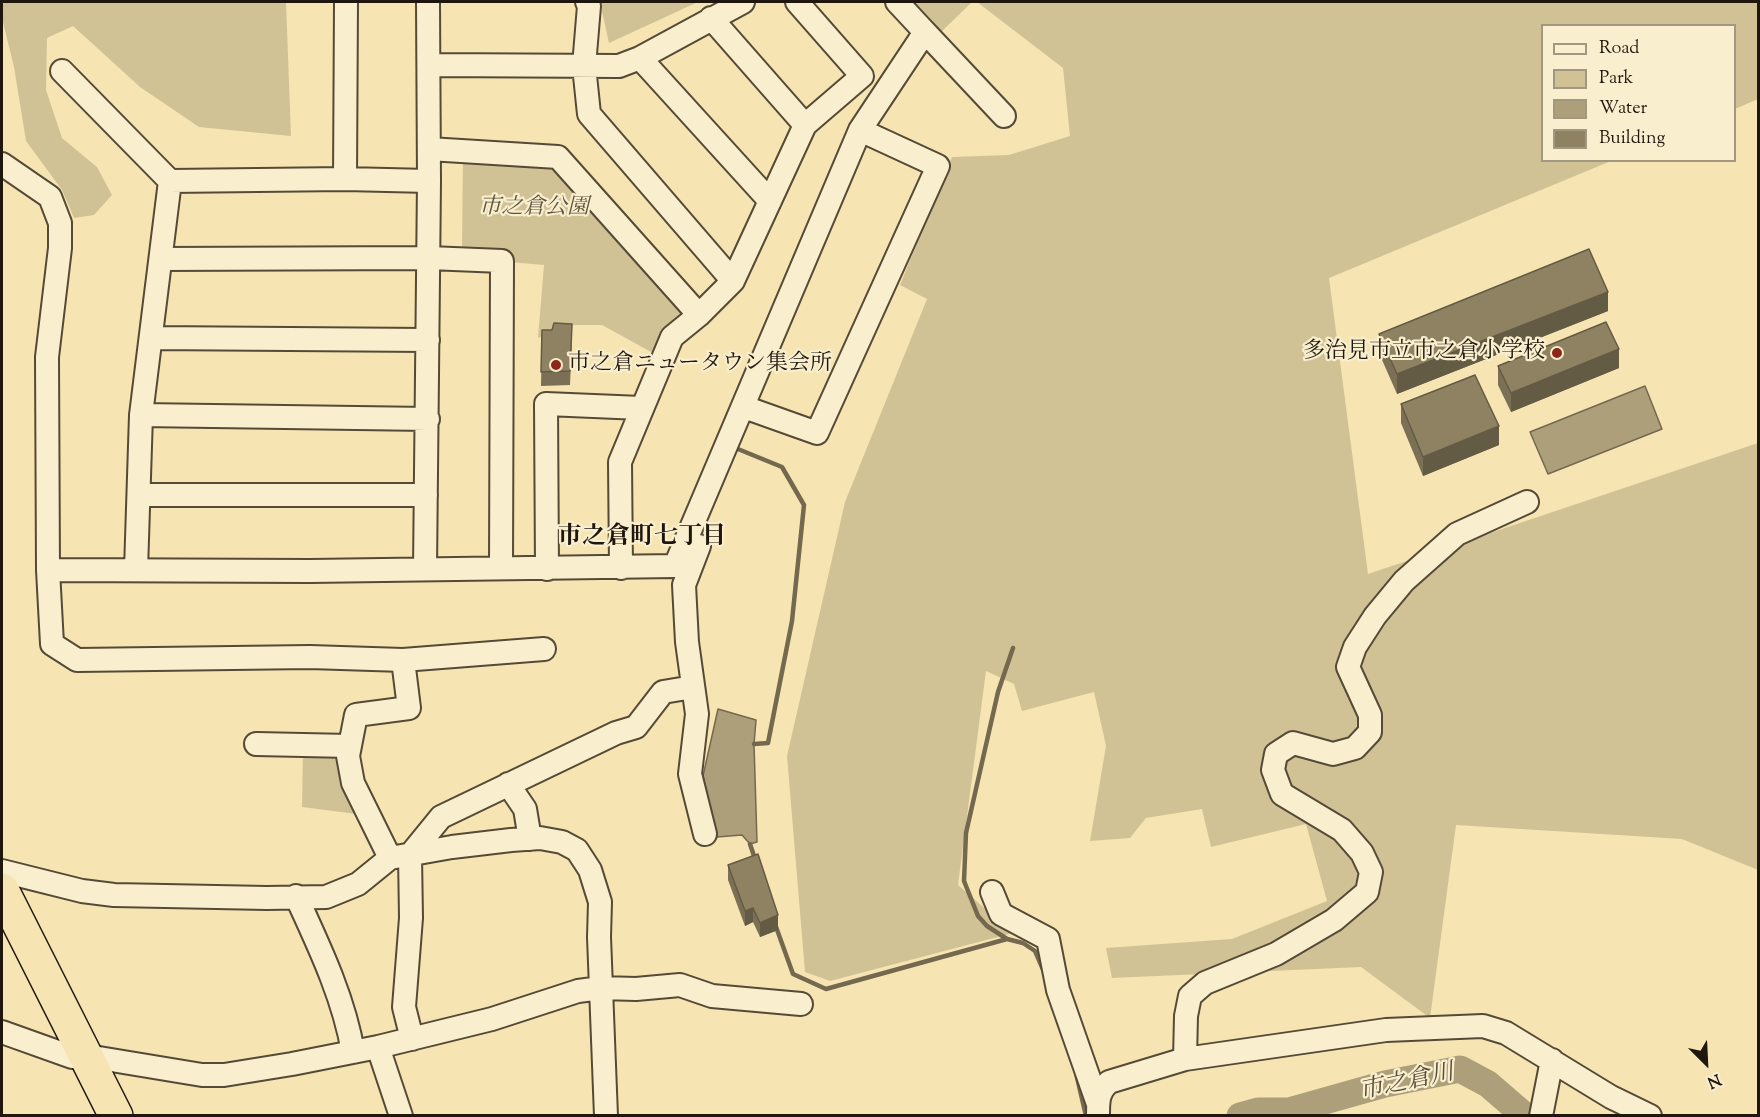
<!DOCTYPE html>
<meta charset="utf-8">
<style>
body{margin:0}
#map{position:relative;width:1760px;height:1117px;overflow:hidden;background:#f6e5b2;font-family:"Sorts Mill Goudy",serif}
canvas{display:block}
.frame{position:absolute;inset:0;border:3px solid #1f170e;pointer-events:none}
.legend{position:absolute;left:1541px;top:24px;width:195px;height:138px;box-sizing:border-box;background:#f9eecd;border:2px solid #a29881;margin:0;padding:8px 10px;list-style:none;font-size:18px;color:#1f170e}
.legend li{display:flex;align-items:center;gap:12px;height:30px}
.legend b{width:30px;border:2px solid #a29881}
.north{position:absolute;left:1676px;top:1033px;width:60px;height:60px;-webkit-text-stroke:4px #f9eecd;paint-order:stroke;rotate:156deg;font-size:16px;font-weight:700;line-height:24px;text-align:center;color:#1f170e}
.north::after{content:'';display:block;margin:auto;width:21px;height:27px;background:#1f170e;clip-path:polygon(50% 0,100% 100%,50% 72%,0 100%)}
</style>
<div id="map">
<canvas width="1760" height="1117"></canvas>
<div class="frame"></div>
<ul class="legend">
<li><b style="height:8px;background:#f9eecd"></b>Road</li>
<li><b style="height:16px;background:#d1c296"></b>Park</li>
<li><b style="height:16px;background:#ad9f7a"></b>Water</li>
<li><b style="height:16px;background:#8f8263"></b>Building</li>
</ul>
<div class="north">N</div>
</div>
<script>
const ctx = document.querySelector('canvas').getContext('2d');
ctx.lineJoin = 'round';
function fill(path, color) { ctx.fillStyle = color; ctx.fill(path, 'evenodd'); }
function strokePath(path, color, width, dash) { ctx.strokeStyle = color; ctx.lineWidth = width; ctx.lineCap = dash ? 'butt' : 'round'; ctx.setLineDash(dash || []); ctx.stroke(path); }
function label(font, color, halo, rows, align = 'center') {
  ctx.font = font + ' "Sorts Mill Goudy","Noto Serif JP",serif'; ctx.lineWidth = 4.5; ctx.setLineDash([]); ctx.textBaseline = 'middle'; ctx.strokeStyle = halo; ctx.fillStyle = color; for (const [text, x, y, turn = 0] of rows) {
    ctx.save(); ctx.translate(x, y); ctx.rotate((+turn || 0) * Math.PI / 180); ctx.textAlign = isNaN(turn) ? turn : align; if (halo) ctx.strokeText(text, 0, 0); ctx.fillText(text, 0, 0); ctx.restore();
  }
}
fill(new Path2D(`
 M2 2H286L291 136 199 127 140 87 73 26 47 38 46 90 62 138 97 167 112 195 94 215 74 218 62 190 26 141 14 67 2 18Z
 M600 2H698L609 43Z
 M912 2H972L938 35Z
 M977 2H1758V99L1735 109 1734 26H1542V160L1611 161 1329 278 1368 574 1758 443V870L1682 839 1456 825 1430 1018 1361 967 1112 978 1106 948 1232 939 1327 901 1306 824 1211 847 1202 809 1146 818 1130 838 1090 841 1106 746 1094 692 1022 711 1014 684 986 671 958 885 1013 933 830 981 805 972 787 756 845 502 927 299 900 285 952 157 1009 155 1070 136 1063 68Z
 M463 151 558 157 699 315 662 358 602 325H573L538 338 544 265 509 262 462 251Z
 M343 750 364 815 302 807 303 751Z`), '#d1c296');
const water = new Path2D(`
 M1645 386 1662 429 1548 474 1530 432Z
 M718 709 756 720 754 744 757 842 750 844 742 835 717 837 703 776Z`);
fill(water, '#ad9f7a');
strokePath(water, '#74694f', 1.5);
strokePath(new Path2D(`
 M733 447 782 467 804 505 792 621 768 743 754 744
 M1013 648 998 692 966 833 964 881 978 916 987 926 1007 939 1023 943 1035 951 1045 974
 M750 844 755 859
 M775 924 793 974 826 989 1007 939
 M1076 1073 1086 1116`), '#74694f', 4.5);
strokePath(new Path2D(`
 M1240 1116 1258 1111H1289L1385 1084 1460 1069 1488 1084 1525 1116`), '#ad9f7a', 27);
const minor = new Path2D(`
 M587 2 589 6 584 66 589 114 733 281
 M711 18 805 125
 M925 32 1004 116
 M640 58 770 201
 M429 65 619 66 640 58 743 2
 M62 71 170 181
 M429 149 558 157 699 315
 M2 164 50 197 60 223V248L47 357 48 570 52 644 77 660 310 657 403 660 409 708 356 715 348 756 353 783 390 858
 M345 179 346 2
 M161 259 429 258 502 261 501 568
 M151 338 428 340
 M744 407 817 433 938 166 860 130
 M141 415 428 419
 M140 495H426
 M699 546 684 585 687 642 697 714 690 774 705 834
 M621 568 620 462 672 337 699 315 733 281 805 125 862 76 797 2
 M425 569 429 181 428 2
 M547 569 546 404 641 408
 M48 570 310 571 675 566 860 130 925 32 897 2
 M136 570 141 415 170 181 345 179 429 181
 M403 660 544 649
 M256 744 350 746
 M508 784 525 809 530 839
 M2 871 82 891 114 895 267 898 326 897 358 884 390 858 452 847 511 840 540 838 562 842 577 850 590 870 600 902 599 937 606 1116
 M992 892 1001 914 1048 939 1058 990 1098 1104
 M296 896C319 946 344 998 353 1052
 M2 1032 72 1057 87 1056 202 1075H224L292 1064 378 1047 492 1019 578 991 601 988 636 989 680 985 712 996 801 1004
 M412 1039 404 1007 411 918 410 855 441 817 616 733 636 727 663 692 693 687
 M378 1047 401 1116
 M1185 1059 1186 1016 1190 996 1205 983 1276 954 1334 920 1367 892 1371 872 1362 853 1342 830 1282 794 1273 770 1276 754 1293 743 1333 754 1355 748 1370 732V715L1348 667 1355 647 1375 616 1404 581 1457 534 1527 502
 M1098 1116C1098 1100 1098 1092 1109 1082L1185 1059 1386 1030 1483 1026 1506 1033 1611 1097 1650 1116
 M1541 1116 1552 1060`);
const highway = new Path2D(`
 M2 890 116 1116`);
strokePath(minor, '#554a37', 26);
strokePath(highway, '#1f170e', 36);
strokePath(minor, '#f9eecd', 22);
strokePath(highway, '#f6e5b2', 33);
fill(new Path2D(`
 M1608 311 1397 394 1379 353V334Z
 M542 330 572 338 570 385 541 386Z
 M1498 366 1619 368 1511 412 1498 385Z
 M1401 404 1499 445 1423 476 1401 423Z
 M728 865 778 930 760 937 753 922 745 926 728 880Z`), '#7b7055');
fill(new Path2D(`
 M1608 292V311L1397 394V374Z
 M1619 349V368L1511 412V393Z
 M1499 426V445L1423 476V457Z
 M753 908V922L745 926V911Z
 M778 915V930L760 937V923Z`), '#645b45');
const building = new Path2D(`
 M1589 249 1608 292 1397 374 1379 334Z
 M1606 322 1619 349 1511 393 1498 366Z
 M554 323 572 324 570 371 541 372 542 330H552Z
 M1475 375 1499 426 1423 457 1401 404Z
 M758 854 778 915 760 923 753 908 745 911 728 865Z`);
fill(building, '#8f8263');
strokePath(building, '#645b45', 1.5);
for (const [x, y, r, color] of [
 [1557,353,6,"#8f2418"],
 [556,365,6,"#8f2418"]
]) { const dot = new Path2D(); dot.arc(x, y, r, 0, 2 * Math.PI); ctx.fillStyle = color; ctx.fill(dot); strokePath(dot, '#f9eecd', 2); }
label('italic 22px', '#5d533e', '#f9eecd', [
 ["市之倉公園",534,209]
]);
label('22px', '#1f170e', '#f9eecd', [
 ["多治見市立市之倉小学校",1545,353],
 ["市之倉ニュータウン集会所",568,365,"left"]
], 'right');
label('bold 24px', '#1f170e', '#f9eecd', [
 ["市之倉町七丁目",642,539]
]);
label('italic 24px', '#584d39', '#f9eecd', [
 ["市之倉川",1407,1084,-12]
]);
</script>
